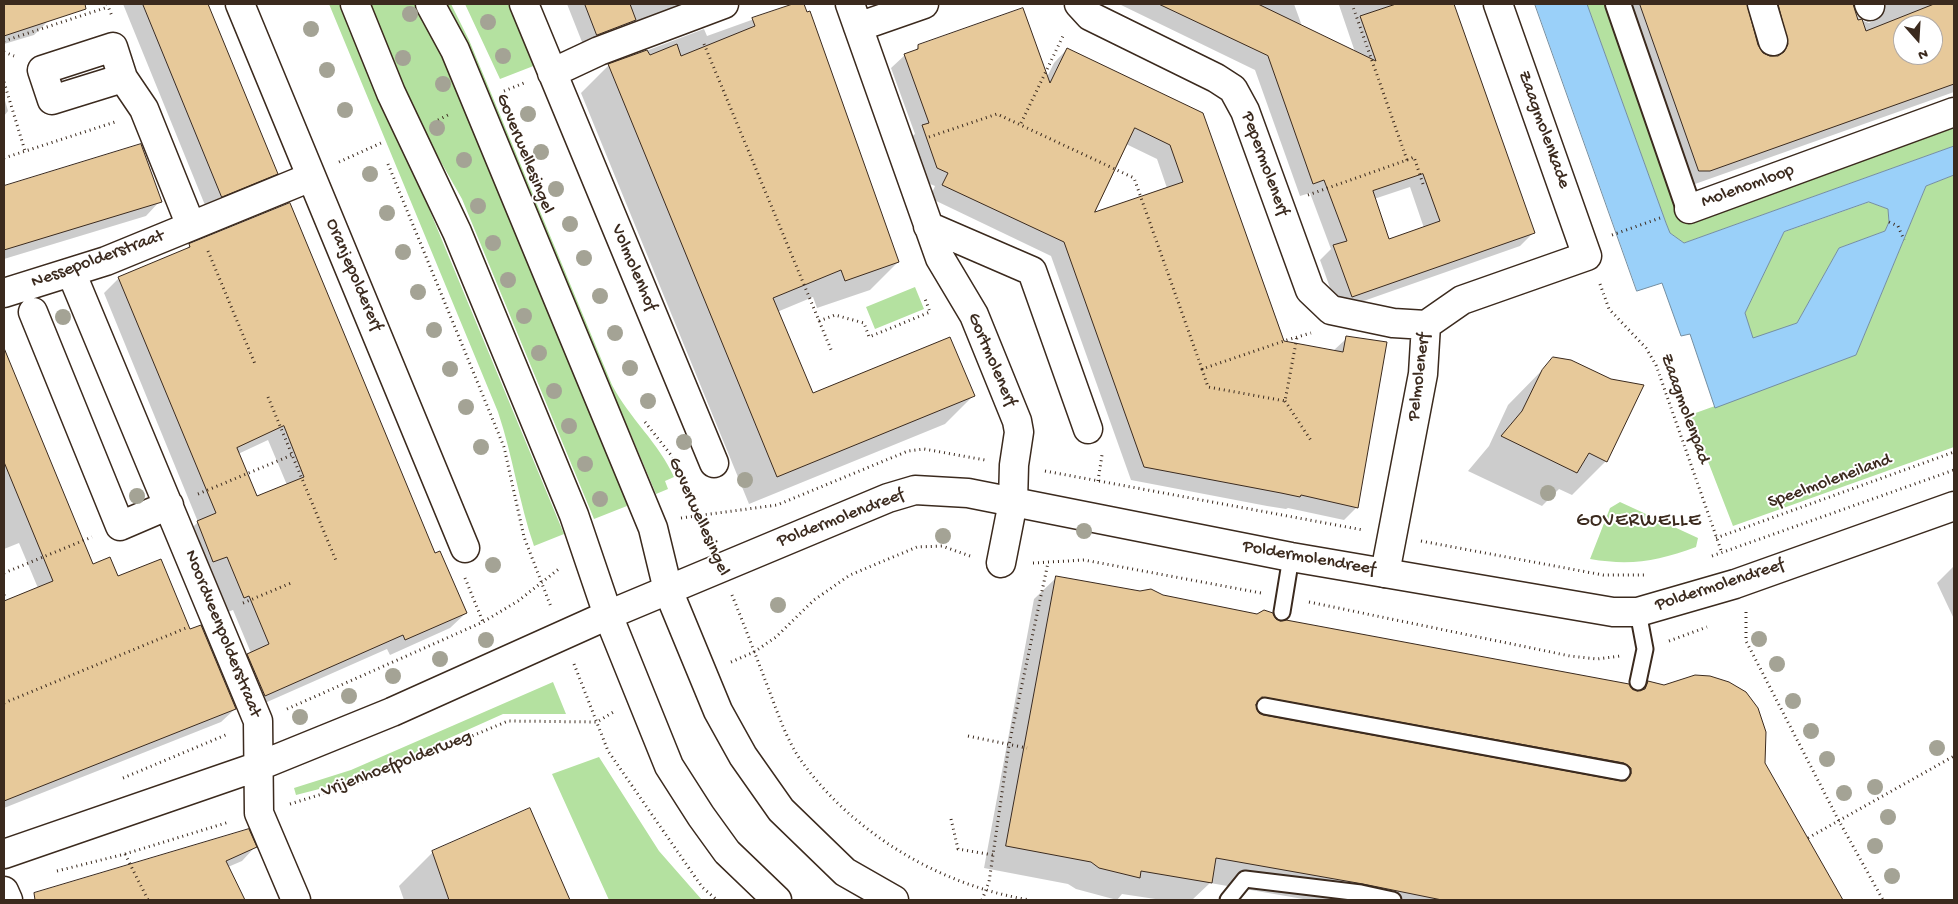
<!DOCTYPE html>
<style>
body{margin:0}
#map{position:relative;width:1958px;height:904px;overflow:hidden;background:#fff;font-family:"Gochi Hand",sans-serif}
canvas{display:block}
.frame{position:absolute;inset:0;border:5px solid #3b2a1e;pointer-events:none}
.north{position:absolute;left:1893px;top:15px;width:50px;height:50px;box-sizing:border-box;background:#fff;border:1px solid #b1aaa5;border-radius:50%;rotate:161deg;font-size:14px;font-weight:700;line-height:20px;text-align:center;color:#3b2a1e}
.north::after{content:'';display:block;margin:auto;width:18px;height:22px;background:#3b2a1e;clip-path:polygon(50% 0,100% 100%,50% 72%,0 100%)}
</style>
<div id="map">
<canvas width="1958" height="904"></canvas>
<div class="frame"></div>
<div class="north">N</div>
</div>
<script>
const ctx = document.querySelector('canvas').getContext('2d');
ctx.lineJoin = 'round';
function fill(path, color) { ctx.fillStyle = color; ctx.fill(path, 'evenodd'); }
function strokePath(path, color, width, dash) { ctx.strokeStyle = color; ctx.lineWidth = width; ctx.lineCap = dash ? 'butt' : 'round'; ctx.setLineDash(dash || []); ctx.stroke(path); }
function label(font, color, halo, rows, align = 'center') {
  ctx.font = font + ' "Gochi Hand",sans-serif'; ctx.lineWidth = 4; ctx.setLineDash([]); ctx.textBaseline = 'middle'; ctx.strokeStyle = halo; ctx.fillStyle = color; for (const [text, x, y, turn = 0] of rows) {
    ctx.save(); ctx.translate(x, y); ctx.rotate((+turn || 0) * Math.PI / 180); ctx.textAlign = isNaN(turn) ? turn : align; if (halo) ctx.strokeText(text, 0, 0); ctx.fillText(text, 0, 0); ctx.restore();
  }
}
fill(new Path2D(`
 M329 4H344L564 534 534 546C519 503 513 456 498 412Z
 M365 4H418L444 53 632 504 594 519 462 199 400 90Z
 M440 4H451L469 40 612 385C629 418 659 443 674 477L665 481 668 489 656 494 629 430H622Z
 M465 4H512L536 65 500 79Z
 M1587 4H1608L1689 223 1954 128V146L1684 243 1670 233 1666 223Z
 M1954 175V447L1733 526 1690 415 1856 355 1926 186Z
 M1869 202 1888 209 1889 222 1885 231 1839 248 1797 323 1753 339 1745 313 1784 232Z
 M915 287 924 309 875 329 866 307Z
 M1620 502 1698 538 1696 547C1658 561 1631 566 1590 559L1610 508Z
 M553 682 566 714H503L358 779 296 795 294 788 351 770Z
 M599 757 659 851 702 900H609L552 774Z`), '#b4e1a0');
const water = new Path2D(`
 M1535 4H1587L1666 223 1670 233 1684 243 1954 146V175L1926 186 1856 355 1715 408 1690 334 1681 336 1662 283 1637 291ZM1869 202 1888 209 1889 222 1885 231 1839 248 1797 323 1753 338 1745 313 1784 232Z`);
fill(water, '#9ad0f9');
strokePath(water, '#748ea1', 1);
fill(new Path2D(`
 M4 4H57V5L48 21 34 35 4 44Z
 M123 4H207L277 173 262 187 207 210Z
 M567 4H687L584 47Z
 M796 4H803L898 262 870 290 817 308 813 297 777 312 812 395 973 396 945 424 749 504 581 93 609 65 704 29 707 36Z
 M1119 4H1294L1302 26 1355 52 1339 5 1336 4H1452L1534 232 1520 246 1338 310 1320 260 1331 249 1310 193 1300 196 1255 70ZM1410 187 1424 228 1388 240 1374 199Z
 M1622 4H1685L1690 19 1736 4H1743L1757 46 1762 54 1770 58 1775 57 1770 32 1783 19 1827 4H1853L1855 14 1861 20 1869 23 1873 21 1870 10 1864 4H1954V92L1695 184H1686ZM1903 25H1933V55H1903Z
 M919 46 1047 77 1054 63 1067 49 1202 113 1285 343 1333 351 1347 338 1357 507 1344 520 1288 508 1286 509 1267 506 1131 480 1051 256 930 198 935 186 923 181 909 139 915 134 891 68 905 55 914 52ZM1126 144 1157 159 1167 188 1092 214Z
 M4 97 8 111 4 116Z
 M140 145 160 201 146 216 4 259V187Z
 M190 245 434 555 466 613 450 628 390 655 387 649 249 710 232 670 251 653 233 610 228 612 211 571 198 577 182 538 198 522 104 293 119 278 183 252ZM268 440 287 485 256 498 238 454Z
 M4 349 93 565 118 578 190 630 235 709 221 722 4 808V602L38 588 19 543 4 549Z
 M1554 358 1606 461 1572 495 1559 489 1542 506 1468 471 1489 446 1508 405Z
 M1954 566V619L1937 583Z
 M1057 577 1636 693 1648 683 1764 763 1842 900H1309L1210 883 1192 900H1162L1122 894 1117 900 1076 889 1068 884 984 868 1034 599Z
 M529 810 569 900H404L399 886 433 852Z
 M255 847 242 861 228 867 244 900H38L48 891Z`), '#0003');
const building = new Path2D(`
 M4 4H85L86 9 4 36Z
 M143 4H208L278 174 222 197Z
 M585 4H630L636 20 597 35Z
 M793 4H804L807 12 810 11 899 262 845 281 841 270 773 298 813 393 950 337 975 396 777 477 608 64 647 50 650 55 677 44 681 56 755 26 752 18Z
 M1159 4H1258L1376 61 1360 16 1396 4H1454L1535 233 1352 297 1333 245 1347 241 1324 180 1313 184 1268 56ZM1423 174 1440 221 1389 239 1373 191Z
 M1640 4H1747L1758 45 1763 53 1770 56H1778L1784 52 1788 44 1778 4H1853L1858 20 1862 19 1866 31 1934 4H1954V84L1710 171H1699ZM1903 25H1933V55H1903Z
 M1023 8 1050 83 1067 48 1203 113 1284 341 1343 352 1346 336 1387 342 1358 508 1301 495 1300 497 1281 493 1144 467 1064 242 942 185 948 173 937 168 922 125 929 123 904 54 918 49V45ZM1135 128 1170 145 1183 182 1095 212Z
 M141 144 162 202 4 250V186Z
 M290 203 435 553 440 551 467 613 405 640 403 635 265 696 247 654 269 644 249 596 244 598 227 557 213 562 197 521 216 513 118 277 190 247 189 244ZM284 426 304 477 257 496 237 448Z
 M4 348 93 564 110 557 118 576 161 559 190 629 201 625 236 709 4 801V601L53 581 4 462Z
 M1553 357 1571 360 1611 379 1644 385 1607 462 1589 453 1577 473 1501 436 1522 411 1542 370Z
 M1056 576 1140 591 1151 589 1163 595 1257 614 1264 610 1273 613 1276 619 1280 621 1286 620 1629 684 1637 691 1645 689 1648 681 1664 685 1695 675 1710 676 1729 682 1746 692 1758 708 1766 732 1765 763 1843 900H1442L1363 884 1216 858 1212 883 1141 871 1140 878 1099 868 1091 862 1006 846ZM1262 697 1624 763 1631 768V774L1626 781H1620L1263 715 1259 713 1256 705Z
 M530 808 570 900H449L432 851Z
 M249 829 257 847 226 861 245 900H35L34 893Z`);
fill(building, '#e7c99a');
strokePath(building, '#3b2a1e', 1);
const service = new Path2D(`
 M1282 612 1291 557
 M1638 612 1645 649 1638 682
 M1265 706 1622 772
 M1228 900 1245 879 1361 893 1393 900`);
const pedestrian = new Path2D(`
 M1618 4 1689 209`);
const minor = new Path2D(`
 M240 4 465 548
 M524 4 714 463
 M850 4 940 258 974 315 1017 421 1019 432 1014 465 1013 502 1001 563
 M1079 4 1090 16 1216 78 1233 89 1245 111 1310 290 1331 310 1393 323 1426 325
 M1762 4 1773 41
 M1869 4 1870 6
 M858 27 924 4
 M552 73 599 51 724 4
 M123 78 113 47 42 70 52 100 123 78 144 109 191 226
 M1689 209 1954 112
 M928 226 1032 271 1088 429
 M71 272 258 721 259 813 296 900
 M4 293 106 261 311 177
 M33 312 120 526 169 505
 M1385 573 1423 374 1426 325 1462 300 1587 256 1498 4
 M4 854 259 766 392 712 608 615
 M4 891 8 900`);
const tertiary = new Path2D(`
 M608 615 888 498 915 490 968 493 1291 557 1613 612H1638L1735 584 1954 506`);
const secondary = new Path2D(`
 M355 4 391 93 457 232 574 515 608 615 669 766 701 816 727 852 777 900
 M430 4 455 50 653 528 668 590 718 711 743 756 781 810 845 872 894 900`);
strokePath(service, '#3b2a1e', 19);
strokePath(pedestrian, '#3b2a1e', 28);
strokePath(minor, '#3b2a1e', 31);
strokePath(tertiary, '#3b2a1e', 31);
strokePath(secondary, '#3b2a1e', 31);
strokePath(new Path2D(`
 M107 4 112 16
 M4 41 108 7
 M704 44 832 352
 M4 52 14 56
 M4 82 25 151
 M504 91 524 83
 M438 120 450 114
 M1021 123 1064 34
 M929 137 997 114 1134 178 1202 369 1287 340 1311 333
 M4 158 115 122
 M1407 160 1414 157 1424 187
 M339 162 381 143
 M388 164 504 447 524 537 551 607
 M1308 195 1407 160 1352 4
 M1889 222 1898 226 1904 240
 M1612 235 1660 218
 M208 251 255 364
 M1600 284 1609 309 1646 348 1656 365 1722 553
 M819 321 835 315 864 323 869 337 930 312 924 296
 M1202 369 1208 387 1285 401 1297 337
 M268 397 337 563
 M1285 401 1312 442
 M645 422 671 455 710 540
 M1045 471 1363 530
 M1098 481 1102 455
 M198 494 292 455
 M681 518 777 505 908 451 924 449 985 460
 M1716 538 1954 452
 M1421 541 1603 575H1646
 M1712 556 1954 470
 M1033 563 1084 560 1261 593
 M4 573 92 537
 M465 578 483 622
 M4 595 5 597
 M732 595C745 627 757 659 769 690 778 714 787 741 802 762 855 835 942 886 1030 900
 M1309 602 1570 656 1597 659 1620 656
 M243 603 291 583
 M1746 612V641L1839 821 1883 900
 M1669 641 1707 627
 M731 662 754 652 776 637 814 600 850 575 917 547 942 546 970 556
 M574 664 608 751 702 887 717 900
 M4 703 186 628
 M287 709 483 622 518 601 560 568
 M968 736 1027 748
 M123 778 228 734
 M290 804 364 781 508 721 597 722 615 711
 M951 819 958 849 993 855
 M1808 838 1954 756
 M125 854 148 900
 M57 871 125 854 229 822
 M982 900 989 882 1009 745 1048 563`), '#3b2a1e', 3, [1, 4]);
strokePath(service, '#fff', 15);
strokePath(pedestrian, '#fff', 24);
strokePath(minor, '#fff', 28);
strokePath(tertiary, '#fff', 28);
strokePath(secondary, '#fff', 28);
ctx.fillStyle = '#a4a395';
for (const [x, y] of [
 [410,14],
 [488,22],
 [311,29],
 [503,56],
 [403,58],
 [327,70],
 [443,84],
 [345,110],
 [528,114],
 [437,128],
 [541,152],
 [464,160],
 [370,174],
 [556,189],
 [478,206],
 [387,213],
 [570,224],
 [493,243],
 [403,252],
 [584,258],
 [508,280],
 [418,292],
 [600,296],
 [524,316],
 [63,317],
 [434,330],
 [615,333],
 [539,353],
 [630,368],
 [450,369],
 [554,391],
 [648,401],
 [466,407],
 [569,426],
 [684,442],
 [481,447],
 [585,464],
 [745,480],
 [1548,493],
 [137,496],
 [600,499],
 [1084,531],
 [943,536],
 [493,565],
 [778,605],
 [1759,639],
 [486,640],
 [440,659],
 [1777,664],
 [393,676],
 [349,696],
 [1793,701],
 [300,717],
 [1811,731],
 [1937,748],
 [1827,759],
 [1875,787],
 [1844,793],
 [1888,817],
 [1875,846],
 [1892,876]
]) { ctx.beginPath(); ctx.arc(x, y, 8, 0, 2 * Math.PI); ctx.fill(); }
label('18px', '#3b2a1e', '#fff', [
 ["Zaagmolenkade",1543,130,70],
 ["Goverwellesingel",524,154,68],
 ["Pepermolenerf",1264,164,70],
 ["Molenomloop",1748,187,-20],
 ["Nessepolderstraat",98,260,-20],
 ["Volmolenhof",633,268,67],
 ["Oranjepoldererf",353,275,67],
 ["Gortmolenerf",991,360,67],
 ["Pelmolenerf",1420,377,-83],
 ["Zaagmolenpad",1684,409,70],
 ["Speelmoleneiland",1830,482,-20],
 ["Goverwellesingel",698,517,66],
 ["Poldermolendreef",841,519,-21],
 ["Poldermolendreef",1309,559,10],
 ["Poldermolendreef",1720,586,-18],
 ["Noordveenpolderstraat",222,634,68],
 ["Vrijenhoefpolderweg",397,765,-21]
]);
ctx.letterSpacing = '1px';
label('20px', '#3b2a1e', '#fff', [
 ["GOVERWELLE",1639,522]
]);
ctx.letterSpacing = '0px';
</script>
